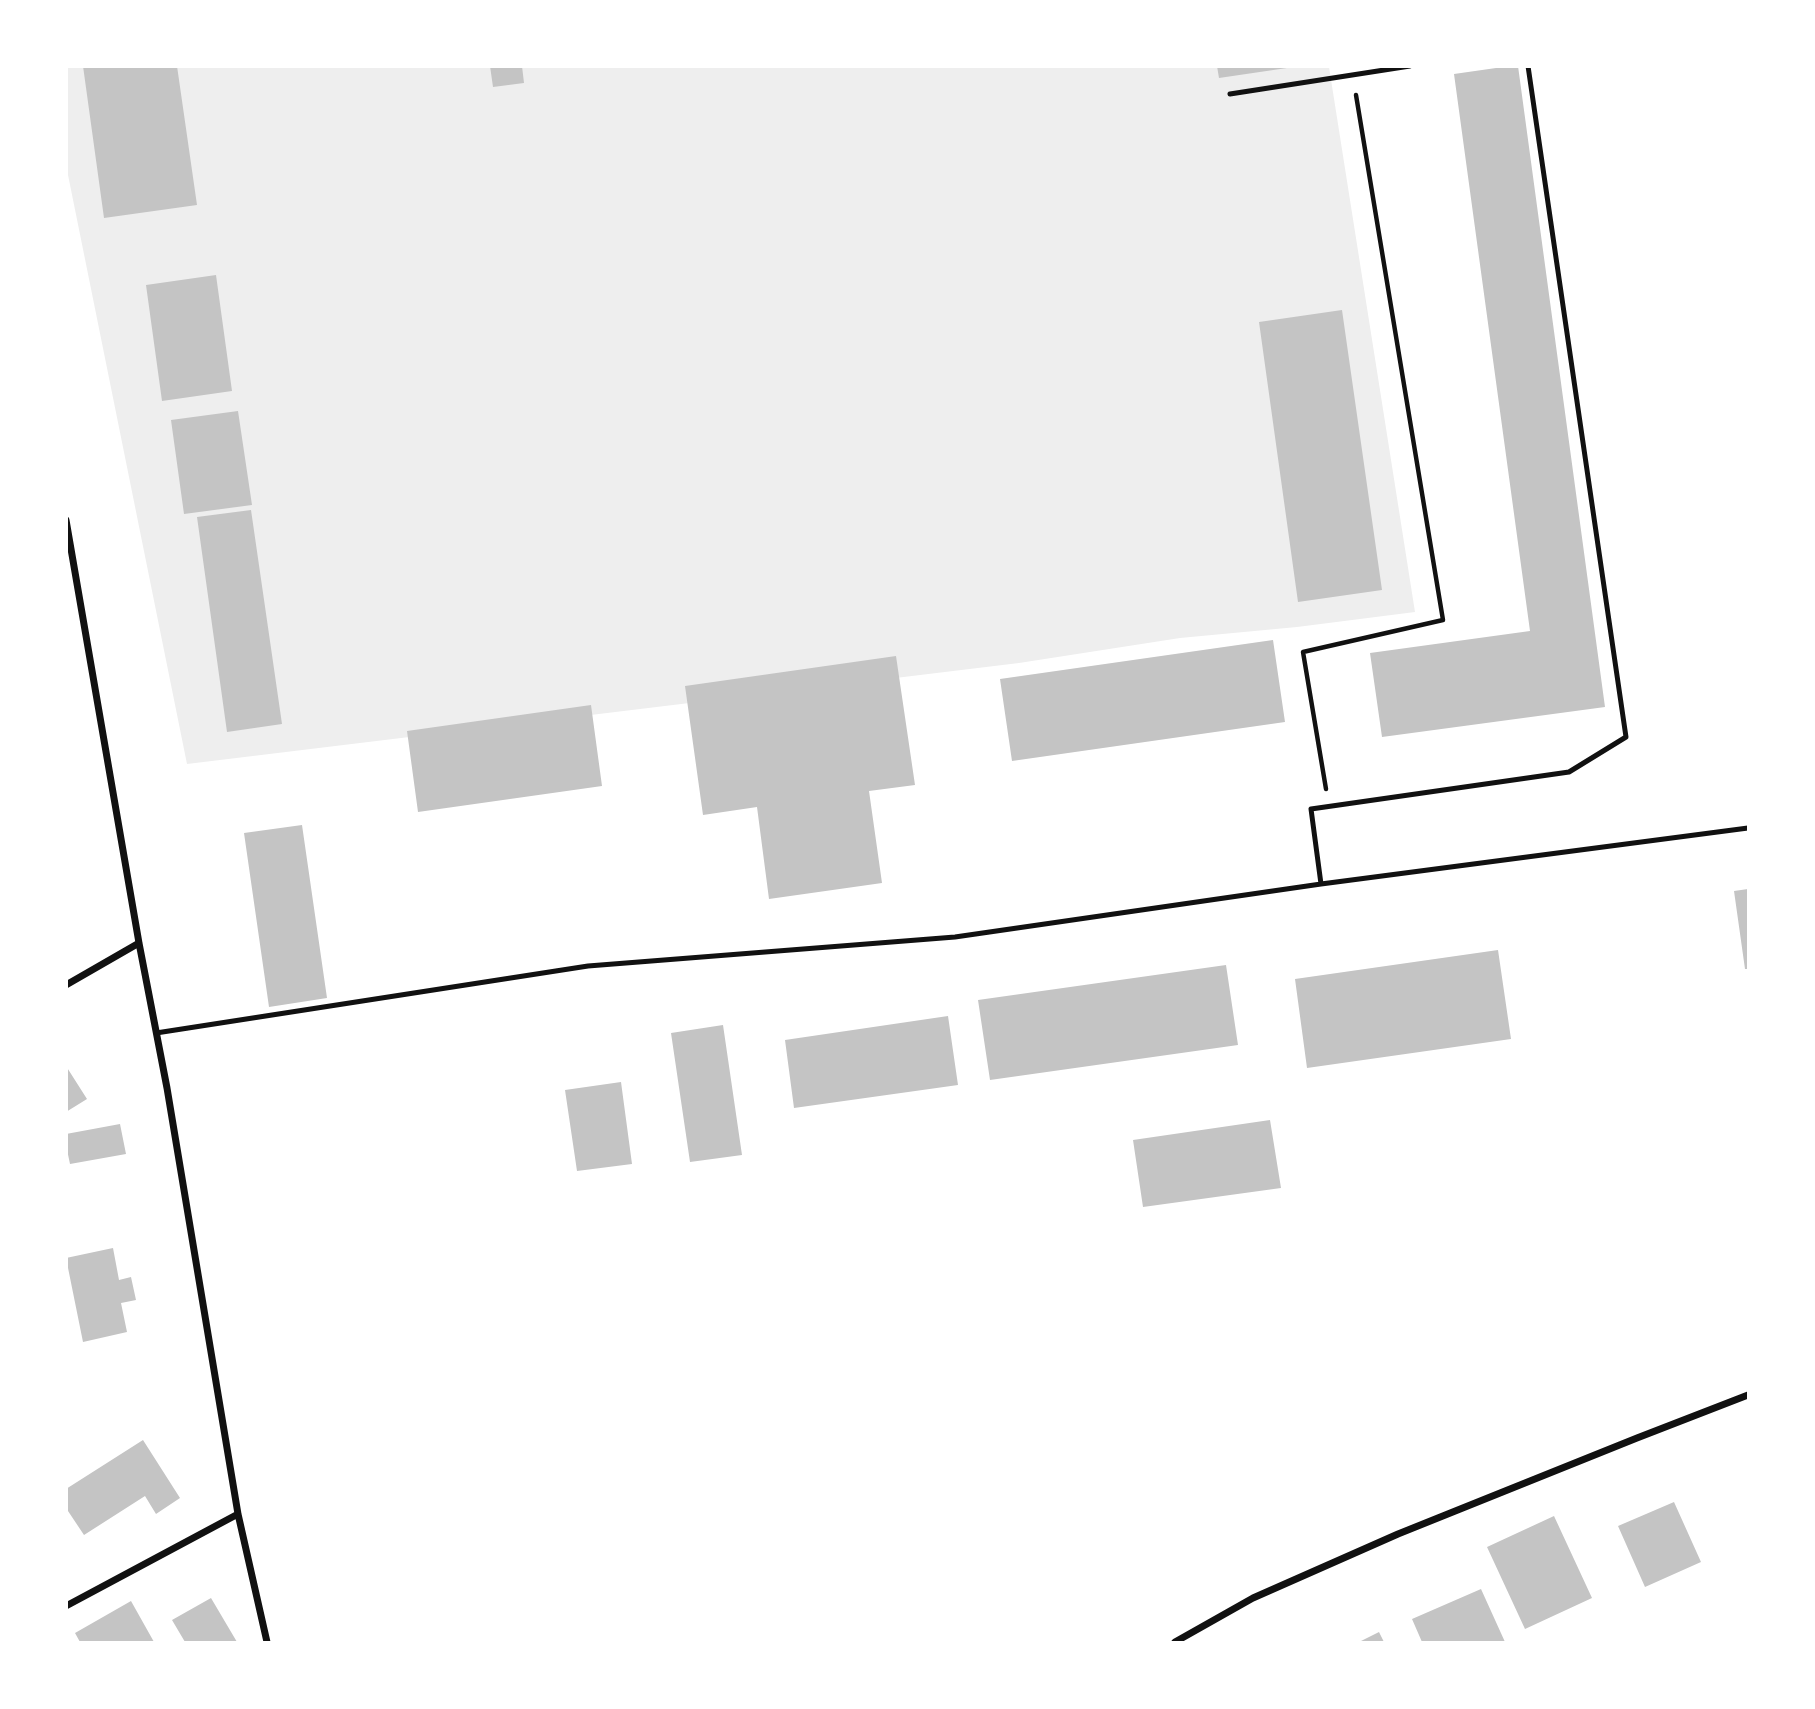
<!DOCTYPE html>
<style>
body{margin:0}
#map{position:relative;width:1815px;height:1709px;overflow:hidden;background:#fff;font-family:Raleway,sans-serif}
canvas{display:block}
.frame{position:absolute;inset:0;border:68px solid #fff;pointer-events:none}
</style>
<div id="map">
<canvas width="1815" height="1709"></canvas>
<div class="frame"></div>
</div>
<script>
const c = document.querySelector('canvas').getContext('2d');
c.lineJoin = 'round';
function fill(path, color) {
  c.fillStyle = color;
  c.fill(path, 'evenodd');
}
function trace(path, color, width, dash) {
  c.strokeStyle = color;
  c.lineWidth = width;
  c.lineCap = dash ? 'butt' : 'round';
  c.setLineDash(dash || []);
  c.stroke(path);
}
const green = new Path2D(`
 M 66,67 L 1329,67 L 1415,612 L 1297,627 L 1180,638 L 1019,663 L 187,764 L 67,170 Z`);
const building = new Path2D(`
 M 83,66 L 177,66 L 197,205 L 104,218 Z
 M 490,66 L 522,66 L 524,83 L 493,87 Z
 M 1217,66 L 1287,66 L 1287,68 L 1219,78 Z
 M 1510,66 L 1518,66 L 1605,707 L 1382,737 L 1370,653 L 1530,631 L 1454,74 Z
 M 216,275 L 232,391 L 162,401 L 146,285 Z
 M 1342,310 L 1382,590 L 1298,602 L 1259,322 Z
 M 238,411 L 252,505 L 184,514 L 171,420 Z
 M 251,510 L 282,724 L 227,732 L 197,517 Z
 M 1273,640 L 1285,722 L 1012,761 L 1000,679 Z
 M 896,656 L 915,785 L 869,791 L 882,883 L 769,899 L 757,807 L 703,815 L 685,686 Z
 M 591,705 L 602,786 L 418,812 L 407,731 Z
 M 302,825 L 327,998 L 269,1007 L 244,833 Z
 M 1748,889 L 1748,969 L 1745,969 L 1734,891 Z
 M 1498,950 L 1511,1039 L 1307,1068 L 1295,979 Z
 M 1226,965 L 1238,1045 L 990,1080 L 978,1000 Z
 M 948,1016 L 958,1085 L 794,1108 L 785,1040 Z
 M 723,1025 L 742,1155 L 690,1162 L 671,1033 Z
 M 66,1066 L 87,1099 L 66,1112 Z
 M 621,1082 L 632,1164 L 577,1171 L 565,1090 Z
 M 1270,1120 L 1281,1188 L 1143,1207 L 1133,1140 Z
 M 120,1124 L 126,1154 L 70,1164 L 66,1145 L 66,1134 Z
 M 113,1248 L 119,1280 L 131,1277 L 136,1300 L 121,1303 L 127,1332 L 83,1342 L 66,1258 Z
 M 143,1440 L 180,1498 L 156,1514 L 145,1496 L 84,1535 L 66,1508 L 66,1489 Z
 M 1674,1502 L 1701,1562 L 1645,1587 L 1618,1526 Z
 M 1554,1516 L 1592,1598 L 1525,1629 L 1487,1547 Z
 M 1481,1589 L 1505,1642 L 1422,1642 L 1412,1619 Z
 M 211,1598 L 237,1642 L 185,1642 L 172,1620 Z
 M 131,1601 L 154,1642 L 80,1642 L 75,1633 Z
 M 1379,1632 L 1384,1642 L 1359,1642 Z`);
const path = new Path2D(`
 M 1326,789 L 1303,652 L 1443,620 L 1356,95`);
const service = new Path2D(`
 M 1230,94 L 1410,66
 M 1321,884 L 1311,809 L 1569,772 L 1626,737 L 1528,66
 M 156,1033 L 588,966 L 955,937 L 1321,884 L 1748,828`);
const minor = new Path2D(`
 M 66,520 L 139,943 L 167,1088 L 238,1514 L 267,1642
 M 66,985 L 139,943
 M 66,1606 L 238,1514
 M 1175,1642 L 1253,1598 L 1398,1534 L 1637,1438 L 1748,1395`);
fill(green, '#eee');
fill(building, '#c4c4c4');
trace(path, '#111', 4.5);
trace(service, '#111', 5);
trace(minor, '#111', 7);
</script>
